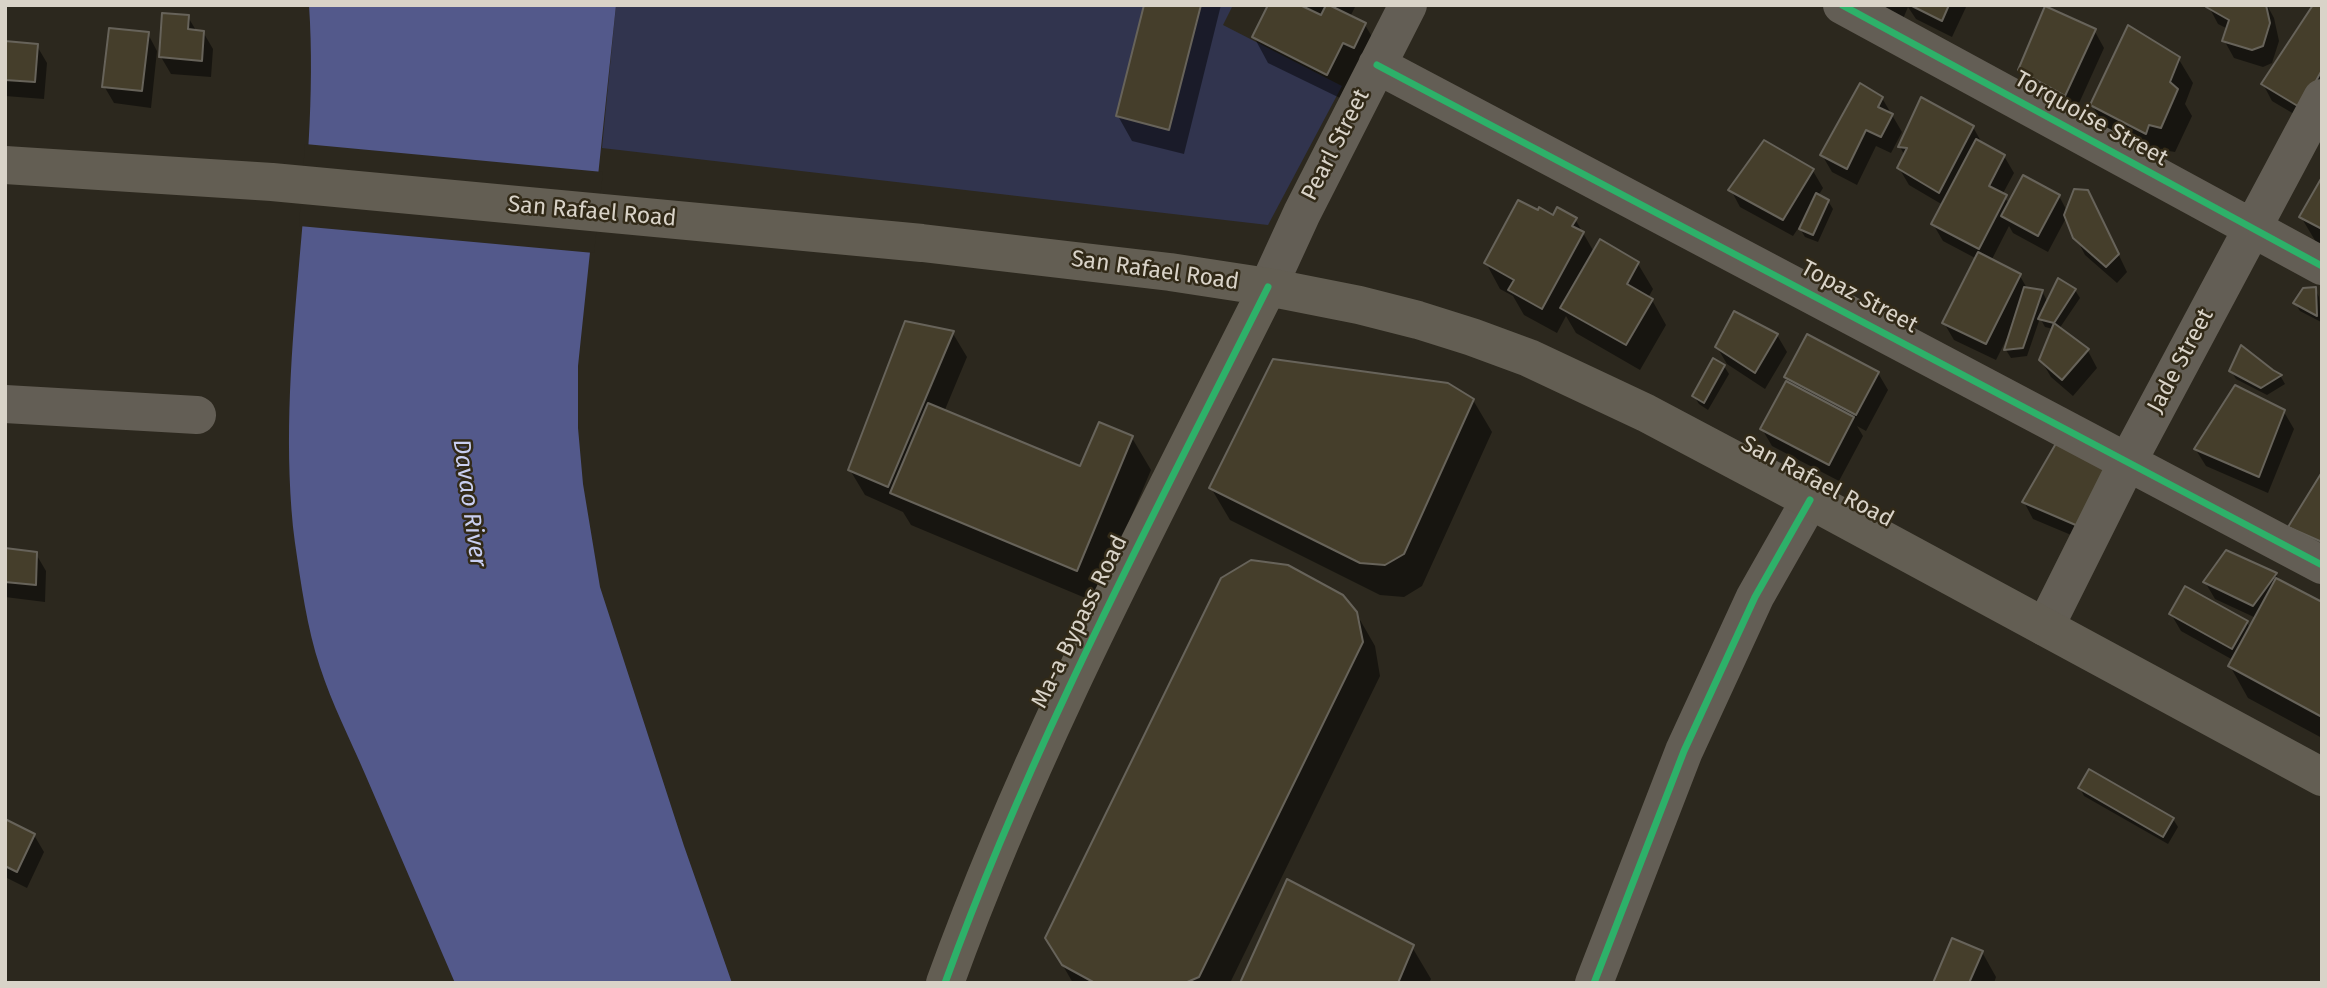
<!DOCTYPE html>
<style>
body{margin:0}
#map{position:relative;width:2327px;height:988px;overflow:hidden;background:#2c281e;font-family:"Fira Sans",sans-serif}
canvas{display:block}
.frame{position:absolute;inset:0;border:7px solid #d9d3c8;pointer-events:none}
</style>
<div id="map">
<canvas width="2327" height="988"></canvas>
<div class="frame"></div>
</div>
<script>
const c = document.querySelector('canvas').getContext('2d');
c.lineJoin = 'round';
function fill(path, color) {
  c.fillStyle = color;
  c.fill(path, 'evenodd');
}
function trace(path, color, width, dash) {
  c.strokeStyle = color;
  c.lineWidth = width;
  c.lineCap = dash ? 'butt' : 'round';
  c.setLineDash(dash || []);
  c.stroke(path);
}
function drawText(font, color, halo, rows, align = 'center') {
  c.font = font + ' "Fira Sans",sans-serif';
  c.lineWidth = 5;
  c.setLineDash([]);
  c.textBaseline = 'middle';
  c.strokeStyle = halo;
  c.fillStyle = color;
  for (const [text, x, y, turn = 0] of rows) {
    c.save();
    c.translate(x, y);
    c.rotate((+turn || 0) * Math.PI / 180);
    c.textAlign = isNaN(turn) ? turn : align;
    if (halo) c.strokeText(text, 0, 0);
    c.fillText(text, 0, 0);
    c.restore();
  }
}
const green = new Path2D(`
 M 616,5 L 1233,5 L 1223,25 L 1342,86 L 1268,225 L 602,148 Z`);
const water = new Path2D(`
 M 309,5 L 616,5 L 578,366 L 578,428 L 583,484 L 600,587 L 684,846 L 732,983 L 455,983 C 425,913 395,844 365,774 C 350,739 332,704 320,667 C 307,628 301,584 295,543 C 273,364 321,185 309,5 Z`);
const pier = new Path2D(`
 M 305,144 L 603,172 L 594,253 L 299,226 Z`);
const shadow = new Path2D(`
 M 1146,5 L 1221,5 L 1184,154 L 1132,141 L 1118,116 Z
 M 1302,5 L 1356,5 L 1350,17 L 1365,25 L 1380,50 L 1342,99 L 1268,63 L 1254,37 L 1305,9 Z
 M 1858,5 L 1967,5 L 1952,37 L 1916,19 L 1908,7 L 1895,38 Z
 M 2208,5 L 2267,5 L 2274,18 L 2279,41 L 2272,63 L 2263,67 L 2234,58 L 2224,40 L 2228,29 L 2218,24 Z
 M 2322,5 L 2322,104 L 2311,124 L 2272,101 L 2263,84 Z
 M 188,17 L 197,32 L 203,32 L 213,49 L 211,77 L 171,74 L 161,57 Z
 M 2094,30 L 2104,48 L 2075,112 L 2030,87 L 2020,70 Z
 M 148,34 L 157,51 L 151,108 L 114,103 L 104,86 Z
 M 5,43 L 37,46 L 47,63 L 44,99 L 5,96 Z
 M 2178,58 L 2193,83 L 2185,104 L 2192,116 L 2175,152 L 2163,150 L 2160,158 L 2107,130 L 2092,105 Z
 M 1882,98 L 1902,132 L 1891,153 L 1876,146 L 1857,185 L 1832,172 L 1822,155 Z
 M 1973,127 L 1983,145 L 2004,156 L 2014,173 L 2002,195 L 2010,204 L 2059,196 L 2067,211 L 2097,210 L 2127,272 L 2117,283 L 2085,255 L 2066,218 L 2048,252 L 2013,233 L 2009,226 L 1991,261 L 2020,276 L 2028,290 L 2042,291 L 2048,303 L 2075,290 L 2080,298 L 2059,329 L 2088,351 L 2097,368 L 2073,396 L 2051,377 L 2041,360 L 2053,329 L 2045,327 L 2040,318 L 2027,356 L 2011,358 L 2006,350 L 2011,334 L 2009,334 L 1996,360 L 1954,340 L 1944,323 L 1977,259 L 1943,241 L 1933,224 L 1943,205 L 1909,185 L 1899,168 L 1905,156 L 1900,147 Z
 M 1765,142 L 1813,171 L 1823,188 L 1818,196 L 1828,201 L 1833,209 L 1818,242 L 1805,237 L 1799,227 L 1793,236 L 1740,207 L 1731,190 Z
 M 2322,181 L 2322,245 L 2316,242 L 2301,217 Z
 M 1554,217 L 1575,219 L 1594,252 L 1638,264 L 1653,289 L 1648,298 L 1652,300 L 1666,325 L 1640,370 L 1576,333 L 1566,316 L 1557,333 L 1524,315 L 1513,296 L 1500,289 L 1486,263 Z
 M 2315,289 L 2319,297 L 2321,322 L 2300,311 L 2295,303 Z
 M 952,332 L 967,357 L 944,412 L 1081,469 L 1132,438 L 1151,470 L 1095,602 L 911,525 L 903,512 L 865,495 L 850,470 Z
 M 1777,335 L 1787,352 L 1765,389 L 1727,364 L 1717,347 Z
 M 2242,347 L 2281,377 L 2285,384 L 2267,395 L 2236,379 L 2231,371 Z
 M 1724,366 L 1729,374 L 1708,410 L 1699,404 L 1694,396 Z
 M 1878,373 L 1888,390 L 1866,431 L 1857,426 L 1863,436 L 1839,481 L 1772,446 L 1762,429 L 1791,386 L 1786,377 Z
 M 1473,400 L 1492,432 L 1422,586 L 1404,597 L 1380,595 L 1230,520 L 1211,488 Z
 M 2284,412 L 2294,429 L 2268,493 L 2206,466 L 2196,450 Z
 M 2059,442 L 2095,545 L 2033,519 L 2024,502 Z
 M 5,550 L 36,554 L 46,571 L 45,602 L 5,597 Z
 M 2276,574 L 2280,582 L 2322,604 L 2322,738 L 2248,698 L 2230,666 L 2233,660 L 2181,631 L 2171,614 L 2247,622 L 2250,629 L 2256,618 L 2215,599 L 2205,582 Z
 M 1356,613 L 1375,646 L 1380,676 L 1230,983 L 1073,983 L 1047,938 Z
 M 2080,788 L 2173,819 L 2178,827 L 2168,844 L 2084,796 Z
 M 5,821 L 34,835 L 44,852 L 27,888 L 5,877 Z
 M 1412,947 L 1431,979 L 1429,983 L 1242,983 Z
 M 1982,952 L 1996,977 L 1994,983 L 1935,983 Z`);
const building = new Path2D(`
 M 1144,5 L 1201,5 L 1169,130 L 1116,116 Z
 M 1268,5 L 1300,5 L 1321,15 L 1326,5 L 1329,5 L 1366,23 L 1354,48 L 1343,43 L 1327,75 L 1252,37 Z
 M 1910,5 L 1949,5 L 1942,21 Z
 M 2207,5 L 2266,5 L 2270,23 L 2263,46 L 2252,50 L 2222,41 L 2229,20 L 2206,7 Z
 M 2313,5 L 2322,5 L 2322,70 L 2301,108 L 2261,84 Z
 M 2045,6 L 2096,29 L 2065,96 L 2018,70 Z
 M 162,13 L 189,15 L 188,29 L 204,31 L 202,61 L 159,57 Z
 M 2128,25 L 2180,57 L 2170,82 L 2178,89 L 2161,128 L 2149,125 L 2146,134 L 2090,105 Z
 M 109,28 L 149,32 L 142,91 L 102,87 Z
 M 5,41 L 38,44 L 35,82 L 5,80 Z
 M 1860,83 L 1883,97 L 1878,107 L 1893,114 L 1881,137 L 1866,130 L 1847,169 L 1820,155 Z
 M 1921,97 L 1974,126 L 1939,193 L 1897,168 L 1907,148 L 1898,147 Z
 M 1976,139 L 2005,155 L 1989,186 L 2007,195 L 1979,249 L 1931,224 Z
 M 1764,140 L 1814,169 L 1783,220 L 1728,190 Z
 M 2023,175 L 2060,195 L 2038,236 L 2001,216 Z
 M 2322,177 L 2322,229 L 2299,217 Z
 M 2074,189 L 2088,190 L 2119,254 L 2106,267 L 2073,238 L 2064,215 Z
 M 1816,193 L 1829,200 L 1813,235 L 1799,229 Z
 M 1518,200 L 1538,210 L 1539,207 L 1553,215 L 1557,207 L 1577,218 L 1572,226 L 1584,232 L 1542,309 L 1508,290 L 1514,280 L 1484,263 Z
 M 1600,239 L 1639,262 L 1627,284 L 1653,299 L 1626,345 L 1560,308 Z
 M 1978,252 L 2021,274 L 1986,344 L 1942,323 Z
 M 2058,278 L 2076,289 L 2054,323 L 2038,319 Z
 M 2024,287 L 2043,290 L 2023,348 L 2004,350 Z
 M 2316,287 L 2317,316 L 2293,303 L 2303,288 Z
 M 1734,311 L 1778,334 L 1755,373 L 1715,347 Z
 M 905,321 L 954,331 L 888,487 L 848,470 Z
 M 2054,323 L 2089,349 L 2062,380 L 2039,360 Z
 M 1807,334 L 1879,372 L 1856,415 L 1784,377 Z
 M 2241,345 L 2273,370 L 2282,375 L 2261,388 L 2229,371 Z
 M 1713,358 L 1725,365 L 1704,403 L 1692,396 Z
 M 1273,359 L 1448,383 L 1474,399 L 1404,554 L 1385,565 L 1360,563 L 1209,488 Z
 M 1786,381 L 1854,417 L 1829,465 L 1760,429 Z
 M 2235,385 L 2285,410 L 2259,477 L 2194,449 Z
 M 928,403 L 1080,466 L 1099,422 L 1133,436 L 1077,571 L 890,493 Z
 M 2058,440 L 2114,471 L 2085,529 L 2022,502 Z
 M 2322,472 L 2322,542 L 2288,527 Z
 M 5,548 L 37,552 L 36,585 L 5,582 Z
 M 2226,550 L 2277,573 L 2253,606 L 2203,582 Z
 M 1251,560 L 1288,565 L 1343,595 L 1357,612 L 1363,642 L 1199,977 L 1185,983 L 1095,983 L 1062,965 L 1045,938 L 1221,578 Z
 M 2276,578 L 2322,602 L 2322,717 L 2228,666 Z
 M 2185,586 L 2248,621 L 2232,649 L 2169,614 Z
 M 2089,769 L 2174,818 L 2163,837 L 2078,788 Z
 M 5,819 L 35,834 L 17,872 L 5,866 Z
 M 1287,879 L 1414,945 L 1398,983 L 1240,983 Z
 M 1952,938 L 1983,951 L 1969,983 L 1933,983 Z`);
const minor = new Path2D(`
 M 1842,5 L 2322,266
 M 1377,65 L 2322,565
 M 1268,287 L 1302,213 L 1408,5
 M 5,404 L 197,415
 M 2045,627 L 2128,461 L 2322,98
 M 1594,983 L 1684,751 L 1755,597 L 1810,500`);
const major = new Path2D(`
 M 5,165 L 272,182 L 922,243 L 1170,272 L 1268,287 L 1359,305 L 1418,320 L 1472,337 L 1529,358 L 1646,413 L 1810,500 L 2322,777
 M 945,983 C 1032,742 1154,515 1268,287`);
const cycleway = new Path2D(`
 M 1842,5 L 2322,266
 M 1377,65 L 2322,565
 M 945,983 C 1032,742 1154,515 1268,287
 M 1594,983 L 1684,751 L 1755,597 L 1810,500`);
const streetNames = [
 ["Torquoise Street",2091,119,29],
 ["Pearl Street",1336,145,-63],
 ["San Rafael Road",592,212,5],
 ["San Rafael Road",1155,271,8],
 ["Topaz Street",1859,297,28],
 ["Jade Street",2181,361,-62],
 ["San Rafael Road",1817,482,28],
 ["Ma-a Bypass Road",1080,622,-64]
];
const waterNames = [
 ["Davao River",469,503,82]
];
fill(green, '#31344e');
fill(water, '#53598b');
fill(pier, '#2c281e');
fill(shadow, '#0007');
fill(building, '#453e2b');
trace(building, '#67635a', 2);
trace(minor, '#635e55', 38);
trace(major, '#635e53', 38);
trace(cycleway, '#2db169', 7);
drawText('23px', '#d9d3c8', '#322a18', streetNames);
drawText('italic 24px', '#c9cff1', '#322a18', waterNames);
</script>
